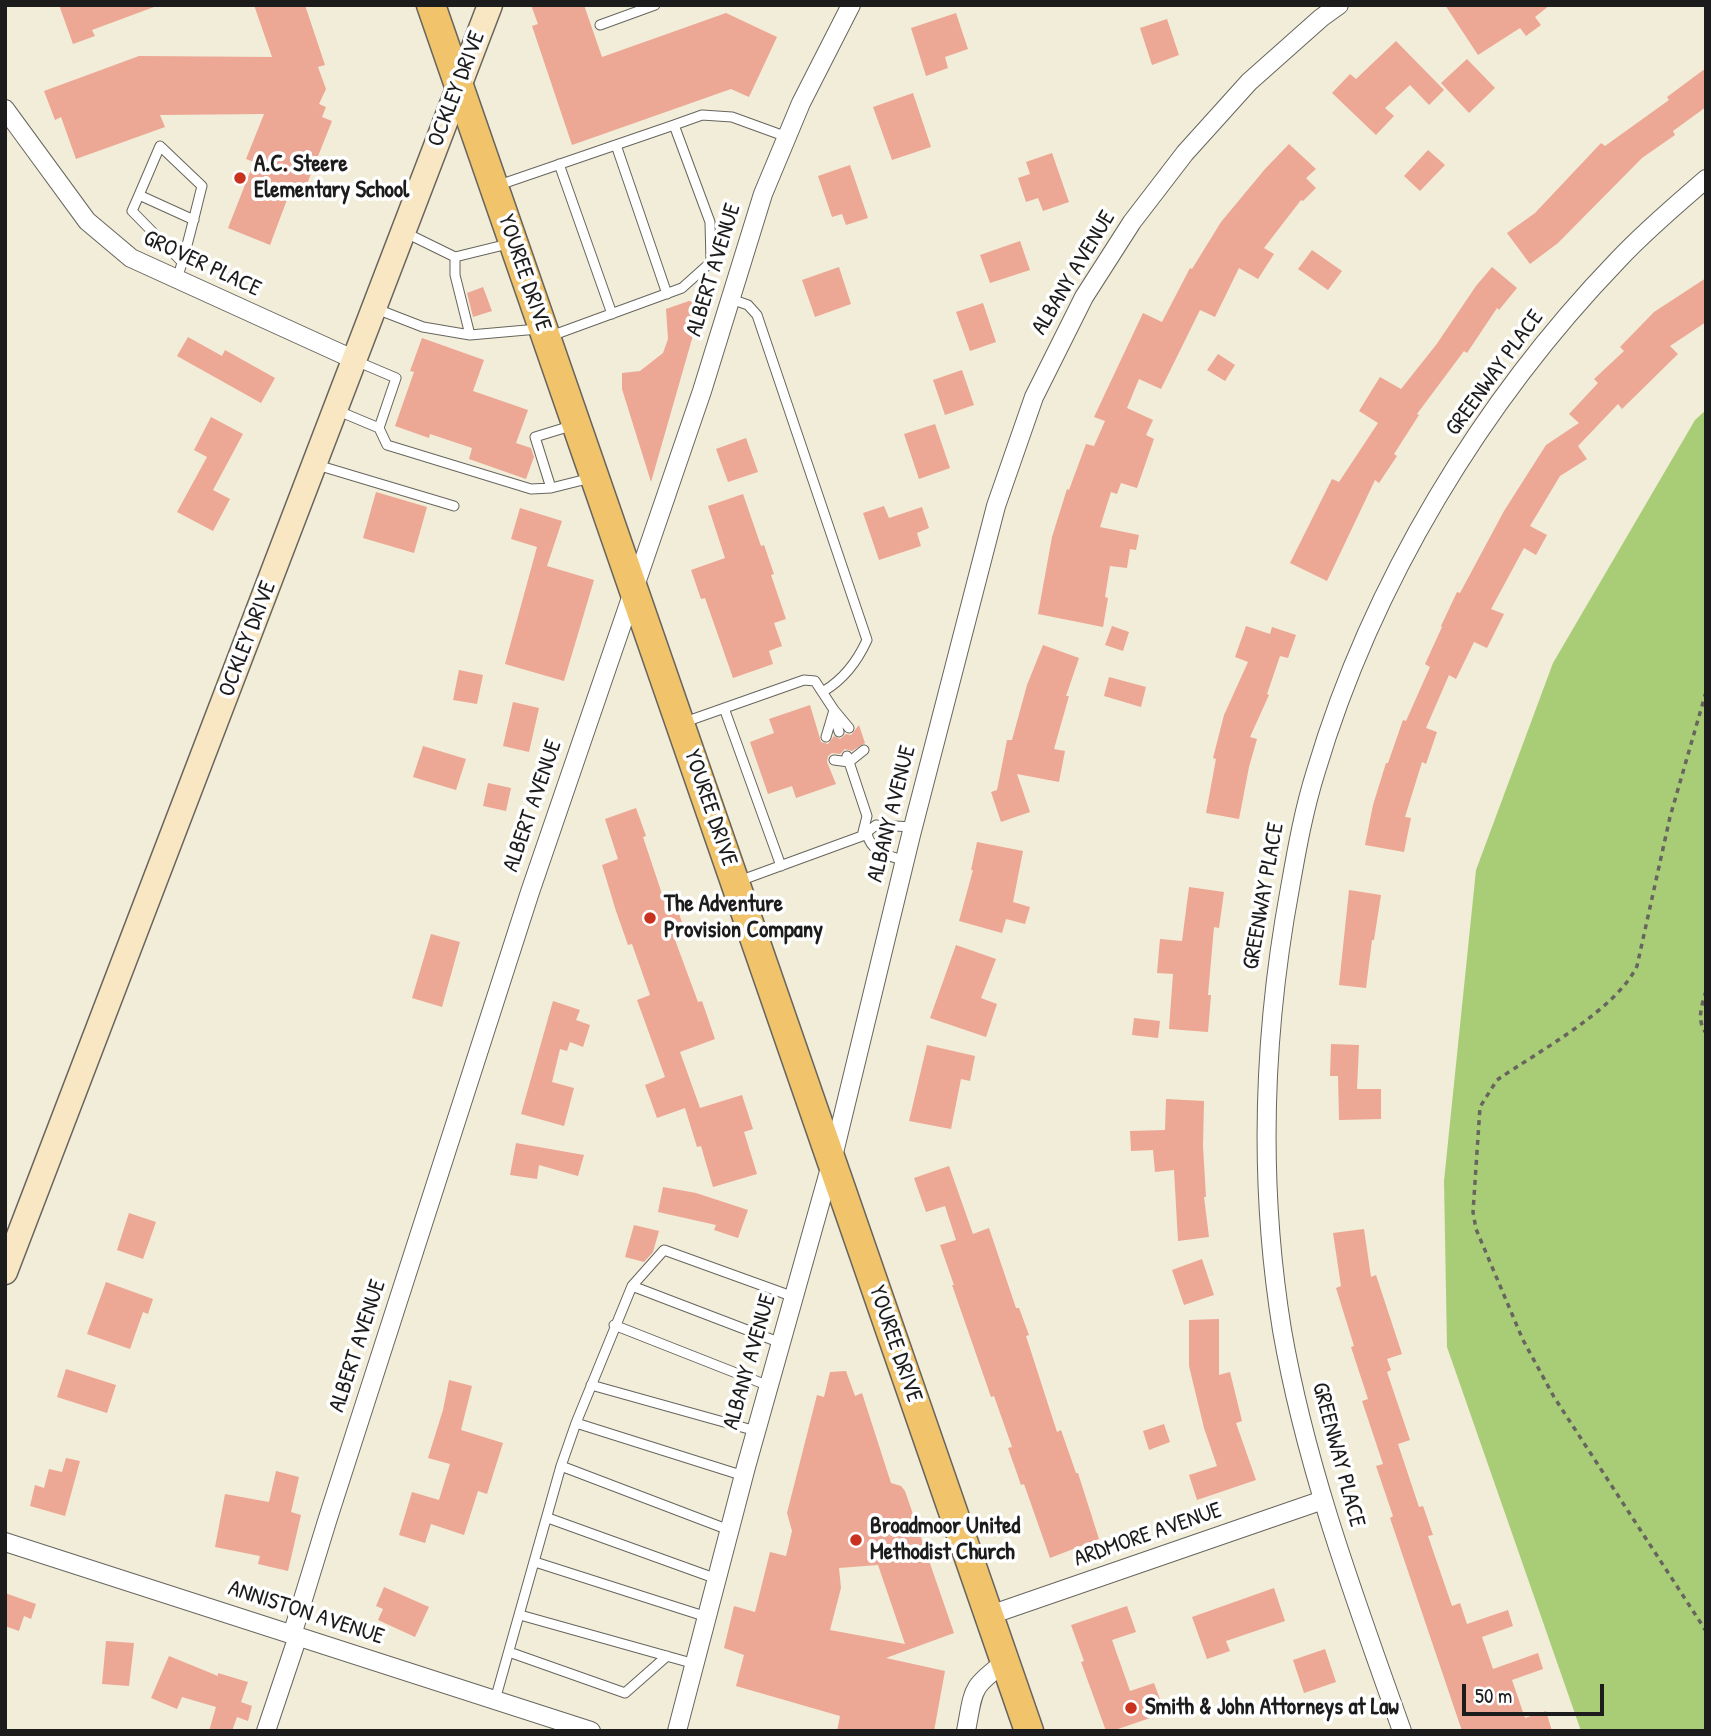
<!DOCTYPE html>
<style>
body{margin:0}
#map{position:relative;width:1711px;height:1736px;overflow:hidden;background:#f1edd8;font-family:"Patrick Hand",sans-serif}
canvas{display:block}
.frame{position:absolute;inset:0;border:7px solid #1c1c1c;pointer-events:none}
.scale{position:absolute;left:1462px;top:1684px;width:142px;height:32px;box-sizing:border-box;border:4px solid #1c1c1c;border-top:0;padding-left:9px;font-size:21px;line-height:24px;white-space:nowrap;color:#1c1c1c;-webkit-text-stroke:5px #fff;paint-order:stroke}
</style>
<div id="map">
<canvas width="1711" height="1736"></canvas>
<div class="frame"></div>
<div class="scale">50 m</div>
</div>
<script>
const c = document.querySelector('canvas').getContext('2d');
c.lineJoin = 'round';
function fill(path, color) {
  c.fillStyle = color;
  c.fill(path, 'evenodd');
}
function trace(path, color, width, dash) {
  c.strokeStyle = color;
  c.lineWidth = width;
  c.lineCap = dash ? 'butt' : 'round';
  c.setLineDash(dash || []);
  c.stroke(path);
}
function drawText(font, color, halo, rows, align = 'center') {
  c.font = font + ' "Patrick Hand",sans-serif';
  c.lineWidth = 7;
  c.setLineDash([]);
  c.textBaseline = 'middle';
  c.strokeStyle = halo;
  c.fillStyle = color;
  for (const [text, x, y, turn = 0] of rows) {
    c.save();
    c.translate(x, y);
    c.rotate((+turn || 0) * Math.PI / 180);
    c.textAlign = isNaN(turn) ? turn : align;
    if (halo) c.strokeText(text, 0, 0);
    c.fillText(text, 0, 0);
    c.restore();
  }
}
const green = new Path2D(`
 M 1706,410 L 1706,1731 L 1581,1731 L 1447,1347 L 1444,1181 L 1476,870 L 1553,663 L 1695,420 Z`);
const building = new Path2D(`
 M 59,5 L 154,5 L 154,7 L 92,30 L 95,36 L 73,44 Z
 M 254,5 L 305,5 L 325,65 L 318,67 L 326,89 L 319,104 L 326,107 L 322,117 L 332,121 L 303,194 L 291,189 L 270,245 L 228,228 L 254,162 L 246,159 L 264,114 L 160,115 L 165,127 L 76,159 L 61,117 L 55,120 L 44,91 L 139,56 L 272,57 Z
 M 531,5 L 584,5 L 602,57 L 726,13 L 777,37 L 749,97 L 731,89 L 572,145 L 532,26 L 538,24 Z
 M 1445,5 L 1550,5 L 1535,17 L 1541,25 L 1526,36 L 1520,28 L 1478,55 Z
 M 956,13 L 968,49 L 945,57 L 948,68 L 926,76 L 911,28 Z
 M 1167,19 L 1179,55 L 1152,65 L 1140,28 Z
 M 1396,41 L 1444,90 L 1429,105 L 1410,85 L 1385,108 L 1394,116 L 1376,135 L 1332,93 L 1350,74 L 1356,79 Z
 M 1467,59 L 1495,88 L 1469,113 L 1441,83 Z
 M 1706,68 L 1706,107 L 1673,131 L 1675,135 L 1642,158 L 1558,243 L 1530,264 L 1507,233 L 1535,213 L 1601,143 L 1605,146 L 1669,100 L 1667,97 Z
 M 913,93 L 931,147 L 892,160 L 873,107 Z
 M 1289,144 L 1316,169 L 1306,178 L 1316,188 L 1303,201 L 1301,200 L 1264,248 L 1274,254 L 1258,279 L 1239,268 L 1215,317 L 1200,310 L 1161,389 L 1139,379 L 1127,408 L 1153,420 L 1146,435 L 1154,439 L 1137,488 L 1121,483 L 1117,494 L 1111,492 L 1100,527 L 1139,535 L 1136,550 L 1130,549 L 1127,568 L 1110,566 L 1105,597 L 1108,598 L 1103,627 L 1038,614 L 1052,537 L 1067,489 L 1069,490 L 1086,444 L 1094,446 L 1105,421 L 1094,417 L 1143,313 L 1162,322 L 1190,268 L 1192,269 L 1221,222 L 1265,169 Z
 M 1428,150 L 1445,165 L 1420,191 L 1404,176 Z
 M 1052,153 L 1069,202 L 1043,211 L 1038,198 L 1026,202 L 1018,178 L 1030,174 L 1026,162 Z
 M 850,165 L 868,218 L 846,225 L 842,214 L 832,217 L 818,176 Z
 M 1020,241 L 1030,270 L 990,283 L 980,255 Z
 M 1312,250 L 1342,271 L 1328,290 L 1298,269 Z
 M 839,267 L 851,304 L 815,317 L 802,280 Z
 M 1492,267 L 1517,288 L 1499,310 L 1497,308 L 1467,353 L 1464,351 L 1417,414 L 1419,415 L 1394,454 L 1397,456 L 1379,483 L 1375,480 L 1327,581 L 1290,563 L 1332,479 L 1339,482 L 1378,423 L 1359,411 L 1380,377 L 1401,389 L 1436,345 L 1476,286 Z
 M 1706,278 L 1706,322 L 1670,346 L 1678,354 L 1622,409 L 1618,404 L 1578,446 L 1587,459 L 1560,476 L 1530,526 L 1547,535 L 1536,555 L 1524,548 L 1491,609 L 1504,614 L 1487,648 L 1474,642 L 1456,679 L 1449,675 L 1426,728 L 1437,732 L 1426,764 L 1422,762 L 1405,817 L 1411,818 L 1404,852 L 1365,845 L 1373,805 L 1386,763 L 1388,763 L 1403,720 L 1406,721 L 1430,667 L 1425,664 L 1442,627 L 1441,626 L 1457,592 L 1460,593 L 1504,511 L 1546,445 L 1579,423 L 1569,414 L 1598,383 L 1594,379 L 1624,351 L 1620,347 L 1654,312 Z
 M 483,287 L 492,311 L 473,317 L 467,293 Z
 M 689,301 L 702,304 L 651,482 L 622,389 L 622,373 L 640,371 L 663,353 L 668,339 L 666,309 Z
 M 983,303 L 996,342 L 970,351 L 956,312 Z
 M 188,337 L 222,356 L 225,350 L 275,378 L 261,403 L 177,356 Z
 M 422,338 L 484,360 L 473,391 L 528,410 L 516,443 L 531,448 L 534,457 L 526,479 L 469,459 L 472,448 L 430,434 L 429,438 L 395,426 L 414,372 L 410,371 Z
 M 1218,354 L 1235,365 L 1225,381 L 1207,370 Z
 M 962,370 L 974,405 L 945,415 L 933,380 Z
 M 211,417 L 243,434 L 213,490 L 230,499 L 213,531 L 177,512 L 207,457 L 194,450 Z
 M 935,424 L 950,468 L 919,479 L 904,434 Z
 M 746,438 L 758,472 L 728,482 L 716,449 Z
 M 376,492 L 427,507 L 414,553 L 363,538 Z
 M 743,494 L 761,546 L 764,545 L 774,574 L 771,575 L 786,619 L 774,623 L 782,646 L 769,651 L 773,664 L 733,678 L 705,598 L 701,599 L 691,570 L 725,558 L 708,506 Z
 M 884,506 L 889,518 L 922,507 L 929,528 L 917,533 L 921,546 L 879,560 L 863,513 Z
 M 520,508 L 562,521 L 547,566 L 594,580 L 564,681 L 505,664 L 537,547 L 511,539 Z
 M 1112,626 L 1129,632 L 1123,651 L 1105,645 Z
 M 1246,626 L 1270,634 L 1272,627 L 1296,635 L 1288,658 L 1280,656 L 1267,694 L 1269,695 L 1250,737 L 1257,739 L 1249,767 L 1239,819 L 1206,813 L 1216,759 L 1213,758 L 1224,715 L 1248,662 L 1235,657 Z
 M 1043,645 L 1079,658 L 1066,696 L 1069,696 L 1054,749 L 1065,751 L 1059,782 L 1017,774 L 1030,812 L 1001,822 L 991,792 L 997,790 L 1007,740 L 1012,740 L 1027,685 Z
 M 459,670 L 483,675 L 477,704 L 453,700 Z
 M 1109,677 L 1146,687 L 1141,707 L 1104,696 Z
 M 513,702 L 539,708 L 529,752 L 503,746 Z
 M 810,705 L 821,742 L 828,744 L 834,736 L 840,739 L 846,734 L 851,735 L 859,725 L 865,743 L 852,751 L 845,749 L 840,754 L 832,753 L 828,756 L 827,762 L 836,784 L 796,798 L 792,786 L 768,794 L 750,742 L 774,733 L 769,719 Z
 M 423,746 L 466,759 L 456,790 L 413,777 Z
 M 488,783 L 511,788 L 506,811 L 483,806 Z
 M 636,808 L 646,836 L 643,837 L 662,894 L 671,891 L 683,925 L 671,929 L 698,1002 L 702,1001 L 715,1039 L 680,1052 L 700,1108 L 742,1095 L 753,1129 L 744,1132 L 757,1174 L 713,1187 L 701,1146 L 697,1147 L 685,1108 L 657,1118 L 645,1085 L 665,1077 L 637,1000 L 650,995 L 632,944 L 628,945 L 616,911 L 602,865 L 618,859 L 605,819 Z
 M 977,842 L 1023,851 L 1013,902 L 1030,907 L 1025,924 L 1006,919 L 1002,933 L 959,921 L 973,870 L 971,870 Z
 M 1189,887 L 1224,892 L 1219,928 L 1214,927 L 1208,995 L 1211,995 L 1208,1032 L 1169,1029 L 1173,974 L 1157,973 L 1160,939 L 1182,941 Z
 M 1349,890 L 1381,895 L 1374,940 L 1372,940 L 1366,988 L 1339,985 Z
 M 431,934 L 460,942 L 442,1007 L 412,998 Z
 M 956,945 L 996,959 L 981,998 L 997,1004 L 986,1037 L 930,1018 Z
 M 553,1001 L 580,1010 L 576,1020 L 590,1025 L 583,1047 L 570,1042 L 567,1051 L 560,1049 L 552,1082 L 574,1088 L 564,1126 L 521,1114 Z
 M 1134,1018 L 1160,1021 L 1158,1038 L 1132,1035 Z
 M 1331,1044 L 1359,1045 L 1357,1089 L 1381,1089 L 1381,1119 L 1339,1120 L 1338,1076 L 1330,1076 Z
 M 927,1045 L 975,1056 L 970,1081 L 961,1079 L 951,1129 L 909,1121 Z
 M 1166,1099 L 1204,1101 L 1203,1146 L 1206,1197 L 1204,1197 L 1209,1237 L 1178,1241 L 1174,1170 L 1155,1172 L 1153,1150 L 1131,1151 L 1130,1131 L 1165,1130 Z
 M 516,1143 L 584,1155 L 578,1176 L 539,1165 L 537,1179 L 510,1175 Z
 M 949,1166 L 973,1234 L 989,1228 L 1016,1308 L 1019,1308 L 1029,1335 L 1026,1336 L 1057,1432 L 1061,1430 L 1076,1473 L 1078,1473 L 1099,1539 L 1050,1558 L 1024,1484 L 1021,1485 L 1008,1448 L 1012,1447 L 994,1396 L 991,1397 L 952,1285 L 954,1285 L 940,1245 L 956,1240 L 945,1206 L 926,1212 L 914,1178 Z
 M 663,1187 L 696,1193 L 748,1210 L 738,1238 L 714,1230 L 716,1225 L 658,1212 Z
 M 129,1213 L 156,1222 L 143,1259 L 117,1250 Z
 M 634,1225 L 659,1231 L 653,1252 L 644,1262 L 625,1257 Z
 M 1364,1229 L 1371,1277 L 1376,1275 L 1402,1354 L 1387,1359 L 1391,1370 L 1387,1372 L 1410,1440 L 1398,1444 L 1419,1507 L 1423,1506 L 1433,1535 L 1428,1536 L 1452,1606 L 1460,1603 L 1467,1624 L 1508,1610 L 1513,1626 L 1482,1637 L 1493,1669 L 1538,1653 L 1543,1669 L 1512,1680 L 1525,1718 L 1546,1711 L 1552,1731 L 1462,1731 L 1390,1518 L 1393,1516 L 1376,1466 L 1383,1464 L 1362,1401 L 1368,1399 L 1351,1347 L 1354,1346 L 1336,1288 L 1341,1286 L 1333,1233 Z
 M 1202,1259 L 1214,1295 L 1184,1305 L 1172,1270 Z
 M 106,1282 L 153,1299 L 148,1314 L 143,1312 L 130,1349 L 87,1334 Z
 M 1219,1319 L 1219,1375 L 1230,1372 L 1242,1421 L 1236,1423 L 1256,1480 L 1197,1500 L 1189,1475 L 1217,1466 L 1204,1428 L 1189,1366 L 1189,1320 Z
 M 66,1369 L 116,1385 L 107,1413 L 57,1397 Z
 M 846,1371 L 855,1396 L 862,1393 L 891,1483 L 901,1486 L 905,1491 L 954,1633 L 886,1658 L 945,1671 L 934,1731 L 837,1731 L 840,1716 L 736,1686 L 744,1655 L 724,1648 L 734,1606 L 755,1612 L 770,1552 L 786,1556 L 792,1531 L 787,1513 L 817,1395 L 824,1397 L 830,1372 ZM 878,1565 L 905,1644 L 830,1630 L 841,1588 L 839,1568 Z
 M 449,1380 L 472,1386 L 461,1430 L 503,1443 L 487,1494 L 478,1491 L 464,1535 L 431,1524 L 425,1543 L 399,1535 L 412,1492 L 439,1500 L 450,1464 L 428,1458 L 443,1410 Z
 M 1164,1424 L 1170,1442 L 1149,1450 L 1143,1431 Z
 M 66,1458 L 80,1461 L 65,1516 L 30,1506 L 35,1485 L 44,1488 L 49,1469 L 62,1472 Z
 M 276,1471 L 299,1477 L 291,1512 L 301,1515 L 288,1571 L 258,1564 L 260,1556 L 215,1547 L 225,1494 L 269,1502 Z
 M 384,1587 L 429,1607 L 415,1637 L 378,1620 L 383,1609 L 376,1606 Z
 M 1274,1588 L 1285,1621 L 1226,1641 L 1230,1651 L 1207,1659 L 1192,1617 Z
 M 5,1593 L 36,1604 L 31,1619 L 24,1616 L 19,1631 L 5,1626 Z
 M 1127,1606 L 1136,1632 L 1112,1640 L 1130,1691 L 1154,1683 L 1165,1713 L 1112,1731 L 1106,1731 L 1081,1662 L 1084,1661 L 1071,1625 Z
 M 106,1641 L 134,1643 L 129,1686 L 102,1684 Z
 M 1325,1649 L 1336,1682 L 1304,1693 L 1293,1660 Z
 M 169,1656 L 218,1676 L 218,1673 L 248,1682 L 241,1702 L 252,1706 L 248,1721 L 237,1717 L 232,1731 L 209,1731 L 216,1707 L 182,1697 L 177,1709 L 151,1698 Z`);
const path = new Path2D(`
 M 1706,692 L 1670,817 L 1637,966 C 1616,1010 1539,1051 1497,1080 L 1480,1107 L 1473,1212 L 1476,1229 L 1523,1340 L 1554,1397 L 1706,1631
 M 1706,991 C 1702,1005 1696,1020 1706,1033`);
const lane = new Path2D(`
 M 600,25 L 655,5
 M 674,125 L 702,115 L 732,117 L 787,137
 M 616,145 L 667,294
 M 559,164 L 612,314
 M 499,185 L 674,125 L 710,222 L 711,262 L 682,288 L 548,337
 M 139,195 L 132,211 L 182,262
 M 406,233 L 455,257
 M 508,244 L 455,257 L 455,275 L 470,335 L 538,329
 M 177,279 C 187,249 194,217 202,186 L 160,146 L 139,195 L 194,220
 M 731,299 L 748,305 L 757,315 L 867,640 C 857,662 844,679 824,691
 M 374,308 L 423,327 L 470,335
 M 356,361 L 396,378 L 379,428 L 387,445 L 531,489 L 551,488 L 591,478
 M 336,410 L 379,428
 M 317,465 L 454,506
 M 551,488 L 535,437 L 574,425
 M 724,708 L 781,866
 M 834,712 L 839,732
 M 682,723 L 804,680 L 815,681 L 834,710 L 849,728
 M 826,737 L 834,710
 M 847,756 L 867,816 L 862,836
 M 834,760 L 849,762 L 864,750
 M 867,834 C 872,853 887,855 905,861
 M 739,881 L 862,836 L 876,825 L 913,827
 M 632,1286 L 781,1343
 M 614,1325 L 769,1386
 M 591,1385 L 756,1431
 M 576,1423 L 744,1476
 M 561,1466 L 729,1530
 M 548,1518 L 717,1579
 M 535,1562 L 707,1617
 M 520,1615 L 695,1664
 M 509,1652 L 625,1693 L 667,1656
 M 495,1700 L 561,1466 L 576,1423 L 632,1286 L 664,1250 L 794,1297`);
const street = new Path2D(`
 M 5,109 L 87,221 L 131,258 L 355,360
 M 5,1542 L 591,1731
 M 990,1615 L 1323,1500
 M 292,1635 L 328,1518 L 530,892 L 702,391 L 763,194 L 801,103 L 851,5
 M 266,1731 L 298,1636
 M 677,1731 L 746,1467 L 832,1161 L 911,835 L 996,506 L 1034,397 L 1084,297 L 1132,222 L 1185,153 L 1249,82 L 1321,18 L 1339,5
 M 966,1731 C 974,1689 970,1688 1005,1662
 M 1402,1731 C 1355,1599 1306,1468 1282,1330 C 1258,1182 1263,1034 1290,888 C 1297,848 1304,809 1316,771 C 1372,583 1482,401 1618,260 C 1645,231 1676,205 1706,179`);
const secondary = new Path2D(`
 M 5,1272 L 490,5`);
const primary = new Path2D(`
 M 431,5 L 1029,1731`);
const markers = [
 [240,178,7,"#c8321e"],
 [650,918,7,"#c8321e"],
 [856,1540,7,"#c8321e"],
 [1131,1708,7,"#c8321e"]
];
const streetNames = [
 ["OCKLEY DRIVE",457,89,-69],
 ["GROVER PLACE",202,264,25],
 ["ALBERT AVENUE",714,270,-73],
 ["YOUREE DRIVE",524,273,71],
 ["ALBANY AVENUE",1074,273,-59],
 ["GREENWAY PLACE",1495,373,-54],
 ["OCKLEY DRIVE",248,639,-69],
 ["ALBERT AVENUE",533,806,-71],
 ["YOUREE DRIVE",710,808,71],
 ["ALBANY AVENUE",892,814,-76],
 ["GREENWAY PLACE",1264,896,-80],
 ["YOUREE DRIVE",895,1344,71],
 ["ALBERT AVENUE",358,1346,-72],
 ["ALBANY AVENUE",750,1362,-74],
 ["GREENWAY PLACE",1338,1455,75],
 ["ARDMORE AVENUE",1148,1535,-19],
 ["ANNISTON AVENUE",306,1613,18]
];
const poiNames = [
 ["A.C. Steere",254,165],
 ["Elementary School",254,191],
 ["The Adventure",664,905],
 ["Provision Company",664,931],
 ["Broadmoor United",870,1527],
 ["Methodist Church",870,1553],
 ["Smith & John Attorneys at Law",1145,1708]
];
fill(green, '#a9cd77');
fill(building, '#eda795');
trace(lane, '#67655e', 11);
trace(street, '#67655e', 20);
trace(secondary, '#67655e', 27);
trace(primary, '#67655e', 31);
trace(path, '#67655e', 3.5, [5, 5]);
trace(lane, '#fff', 9);
trace(street, '#fff', 18);
trace(secondary, '#f9e7c3', 24);
trace(primary, '#f1c36a', 28);
for (const [x, y, r, color] of markers) {
  const dot = new Path2D();
  dot.arc(x, y, r, 0, 2 * Math.PI);
  c.fillStyle = color;
  c.fill(dot);
  trace(dot, '#fff', 2.5);
}
drawText('23px', '#1c1c1c', '#fff', streetNames);
drawText('bold 23px', '#1c1c1c', '#fff', poiNames, 'left');
</script>
